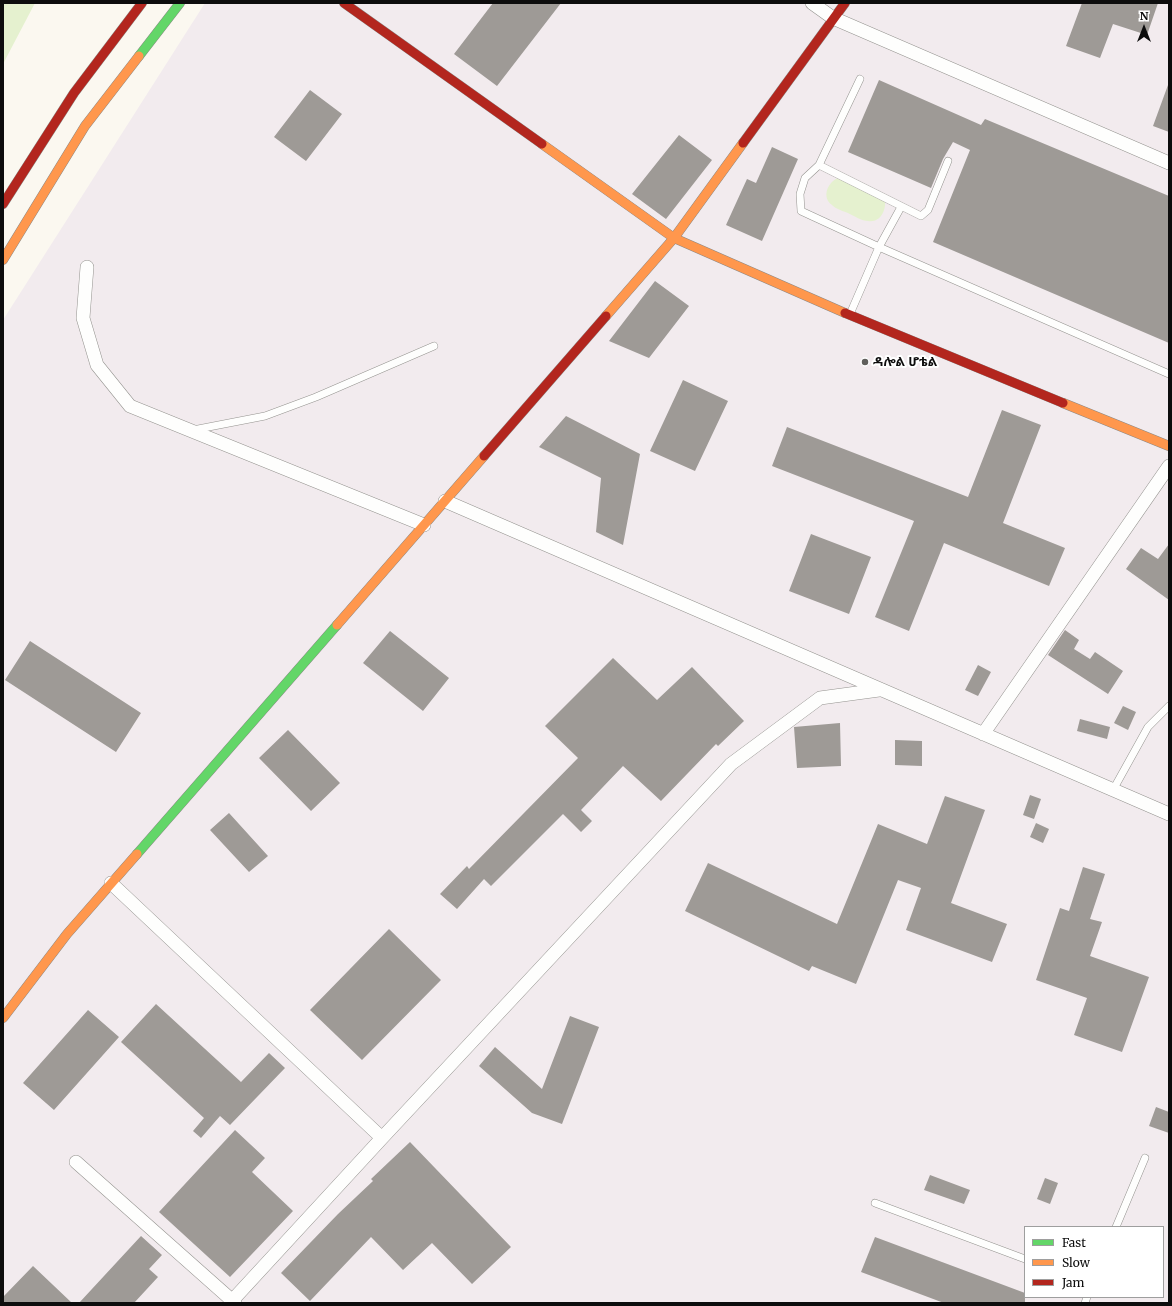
<!DOCTYPE html>
<meta charset="utf-8">
<style>
body{margin:0}
#map{position:relative;width:1172px;height:1306px;overflow:hidden;background:#fbf8f0;font-family:Merriweather,serif}
canvas{display:block}
.frame{position:absolute;inset:0;border:4px solid #0d0d0d;pointer-events:none}
.legend{position:absolute;left:1024px;top:1226px;width:140px;height:72px;box-sizing:border-box;background:#fff;border:1px solid #9e9e9e;margin:0;padding:5px 7px;list-style:none;font-size:12px;color:#0d0d0d}
.legend li{display:flex;align-items:center;gap:8px;height:20px}
.legend b{width:20px;border:1px solid #9e9e9e}
.north{position:absolute;left:1124px;top:8px;width:40px;height:40px;-webkit-text-stroke:3px #fff;paint-order:stroke;rotate:0deg;font-size:11px;font-weight:700;line-height:16px;text-align:center;color:#0d0d0d}
.north::after{content:'';display:block;margin:auto;width:14px;height:18px;background:#0d0d0d;clip-path:polygon(50% 0,100% 100%,50% 72%,0 100%)}
</style>
<div id="map">
<canvas width="1172" height="1306"></canvas>
<div class="frame"></div>
<ul class="legend">
<li><b style="height:5px;background:#63d668"></b>Fast</li>
<li><b style="height:5px;background:#ff974d"></b>Slow</li>
<li><b style="height:5px;background:#b3261e"></b>Jam</li>
</ul>
<div class="north">N</div>
</div>
<script>
const c = document.querySelector('canvas').getContext('2d');
c.lineJoin = 'round';
function fill(path, color) {
  c.fillStyle = color;
  c.fill(path, 'evenodd');
}
function trace(path, color, width, dash) {
  c.strokeStyle = color;
  c.lineWidth = width;
  c.lineCap = dash ? 'butt' : 'round';
  c.setLineDash(dash || []);
  c.stroke(path);
}
function drawText(font, color, halo, rows, align = 'center') {
  c.font = font + ' Merriweather,"Noto Sans Ethiopic",serif';
  c.lineWidth = 4;
  c.setLineDash([]);
  c.textBaseline = 'middle';
  c.strokeStyle = halo;
  c.fillStyle = color;
  for (const [text, x, y, turn = 0] of rows) {
    c.save();
    c.translate(x, y);
    c.rotate((+turn || 0) * Math.PI / 180);
    c.textAlign = isNaN(turn) ? turn : align;
    if (halo) c.strokeText(text, 0, 0);
    c.fillText(text, 0, 0);
    c.restore();
  }
}
const industrial = new Path2D(`
 M 205,3 L 1169,3 L 1169,1303 L 3,1303 L 3,320 ZM 1025,1227 L 1163,1227 L 1163,1297 L 1025,1297 Z`);
const green = new Path2D(`
 M 3,3 L 35,3 L 3,64 Z
 M 838,178 L 885,201 C 886,211 880,223 868,221 C 862,221 854,216 848,213 C 843,211 836,209 832,205 C 821,197 828,182 838,178 Z`);
const building = new Path2D(`
 M 493,3 L 561,3 L 497,86 L 454,54 Z
 M 1082,3 L 1158,3 L 1147,35 L 1113,24 L 1100,58 L 1066,46 Z
 M 879,80 L 981,125 L 985,119 L 1169,196 L 1169,343 L 933,242 L 970,150 L 953,142 L 943,159 L 931,188 L 848,152 Z
 M 1168,85 L 1169,85 L 1169,132 L 1153,126 Z
 M 310,90 L 342,114 L 306,161 L 274,137 Z
 M 679,135 L 712,160 L 666,219 L 632,194 Z
 M 772,147 L 798,159 L 762,241 L 726,225 L 747,179 L 756,183 Z
 M 655,281 L 689,306 L 649,358 L 609,341 Z
 M 683,380 L 728,401 L 695,471 L 650,451 Z
 M 1002,410 L 1041,425 L 1003,523 L 1065,548 L 1049,586 L 944,543 L 909,631 L 875,617 L 914,521 L 772,466 L 787,427 L 968,497 Z
 M 566,416 L 640,454 L 623,545 L 596,532 L 601,478 L 539,447 Z
 M 811,534 L 871,557 L 849,614 L 789,591 Z
 M 1169,544 L 1169,600 L 1126,569 L 1141,548 L 1158,559 Z
 M 1065,630 L 1079,640 L 1074,649 L 1090,659 L 1095,652 L 1123,671 L 1108,694 L 1048,655 Z
 M 390,631 L 449,678 L 423,711 L 363,663 Z
 M 30,641 L 141,713 L 116,752 L 5,680 Z
 M 613,658 L 657,700 L 692,667 L 744,721 L 718,746 L 716,744 L 661,801 L 623,766 L 581,810 L 592,821 L 581,832 L 563,814 L 491,886 L 484,879 L 457,909 L 440,894 L 467,866 L 469,869 L 578,758 L 545,726 Z
 M 978,665 L 991,672 L 978,696 L 965,690 Z
 M 1123,706 L 1136,712 L 1128,730 L 1114,723 Z
 M 1080,719 L 1110,727 L 1107,739 L 1077,731 Z
 M 840,723 L 841,766 L 797,768 L 794,727 Z
 M 288,730 L 340,783 L 311,811 L 259,758 Z
 M 895,740 L 922,741 L 922,766 L 895,765 Z
 M 1030,795 L 1041,799 L 1034,819 L 1023,815 Z
 M 945,796 L 985,810 L 951,903 L 1007,924 L 992,962 L 906,930 L 921,888 L 898,880 L 856,984 L 812,966 L 809,971 L 685,911 L 708,863 L 837,924 L 878,824 L 927,844 Z
 M 229,813 L 268,856 L 249,872 L 210,830 Z
 M 1036,823 L 1049,829 L 1043,843 L 1030,837 Z
 M 1083,867 L 1105,874 L 1090,919 L 1102,922 L 1090,956 L 1149,977 L 1122,1052 L 1074,1035 L 1087,998 L 1036,980 L 1060,908 L 1069,911 Z
 M 389,929 L 441,980 L 362,1060 L 310,1010 Z
 M 156,1004 L 241,1082 L 269,1053 L 285,1068 L 230,1125 L 220,1116 L 201,1138 L 193,1131 L 204,1118 L 121,1042 Z
 M 88,1010 L 119,1037 L 54,1110 L 23,1083 Z
 M 570,1016 L 599,1027 L 562,1124 L 532,1113 L 479,1066 L 495,1047 L 542,1089 Z
 M 1156,1107 L 1169,1112 L 1169,1133 L 1149,1126 Z
 M 235,1130 L 265,1158 L 252,1172 L 293,1211 L 230,1277 L 159,1212 Z
 M 410,1142 L 511,1247 L 472,1284 L 432,1243 L 403,1270 L 371,1237 L 310,1301 L 281,1273 L 338,1214 L 373,1181 L 371,1179 Z
 M 930,1175 L 970,1190 L 964,1204 L 924,1190 Z
 M 1045,1178 L 1058,1183 L 1050,1204 L 1037,1199 Z
 M 141,1236 L 162,1255 L 149,1269 L 158,1277 L 134,1303 L 79,1303 Z
 M 875,1237 L 1025,1293 L 1025,1303 L 944,1303 L 861,1272 Z
 M 33,1266 L 72,1303 L 3,1303 L 3,1297 Z`);
const lane = new Path2D(`
 M 860,79 L 819,165 L 805,178 L 800,194 L 801,211 L 879,247 L 1169,374
 M 819,165 L 921,216 L 928,210 L 948,161
 M 850,314 L 879,247 L 901,207
 M 193,430 L 265,416 L 316,397 L 434,346
 M 1113,790 L 1148,727 L 1169,706
 M 875,1203 L 1025,1259
 M 1116,1227 L 1145,1158
 M 1085,1303 L 1087,1297`);
const street = new Path2D(`
 M 812,3 L 833,18 L 1169,163
 M 87,267 L 83,318 L 97,365 L 130,406 L 424,525
 M 445,501 L 1169,814
 M 983,734 L 1169,466
 M 111,883 L 382,1138
 M 76,1162 L 235,1303
 M 230,1303 L 382,1138 L 731,764 L 820,698 L 879,690`);
const fast = new Path2D(`
 M 139,56 L 180,3
 M 137,854 L 337,625`);
const slow = new Path2D(`
 M 542,144 L 674,238 L 845,313
 M 3,260 L 85,126 L 139,56
 M 606,316 L 674,238 L 743,143
 M 1063,403 L 1169,446
 M 337,625 L 484,456
 M 3,1018 L 67,934 L 137,854`);
const jam = new Path2D(`
 M 344,3 L 542,144
 M 743,143 L 845,3
 M 3,204 L 74,93 L 142,3
 M 845,313 L 1063,403
 M 484,456 L 606,316`);
const markers = [
 [865,362,4,"#605f5c"]
];
const poiNames = [
 ["ዳሎል ሆቴል",873,362]
];
fill(industrial, '#f2ebee');
fill(green, '#e5f1cf');
fill(building, '#9e9a96');
trace(lane, '#94938f', 8);
trace(street, '#94938f', 14);
trace(fast, '#8b8986', 10);
trace(slow, '#8b8986', 10);
trace(jam, '#8b8986', 10);
trace(lane, '#fefefd', 7);
trace(street, '#fefefd', 13);
trace(fast, '#63d668', 9);
trace(slow, '#ff974d', 9);
trace(jam, '#b3261e', 9);
for (const [x, y, r, color] of markers) {
  const dot = new Path2D();
  dot.arc(x, y, r, 0, 2 * Math.PI);
  c.fillStyle = color;
  c.fill(dot);
  trace(dot, '#fff', 1.5);
}
drawText('bold 13px', '#0d0d0d', '#fff', poiNames, 'left');
</script>
